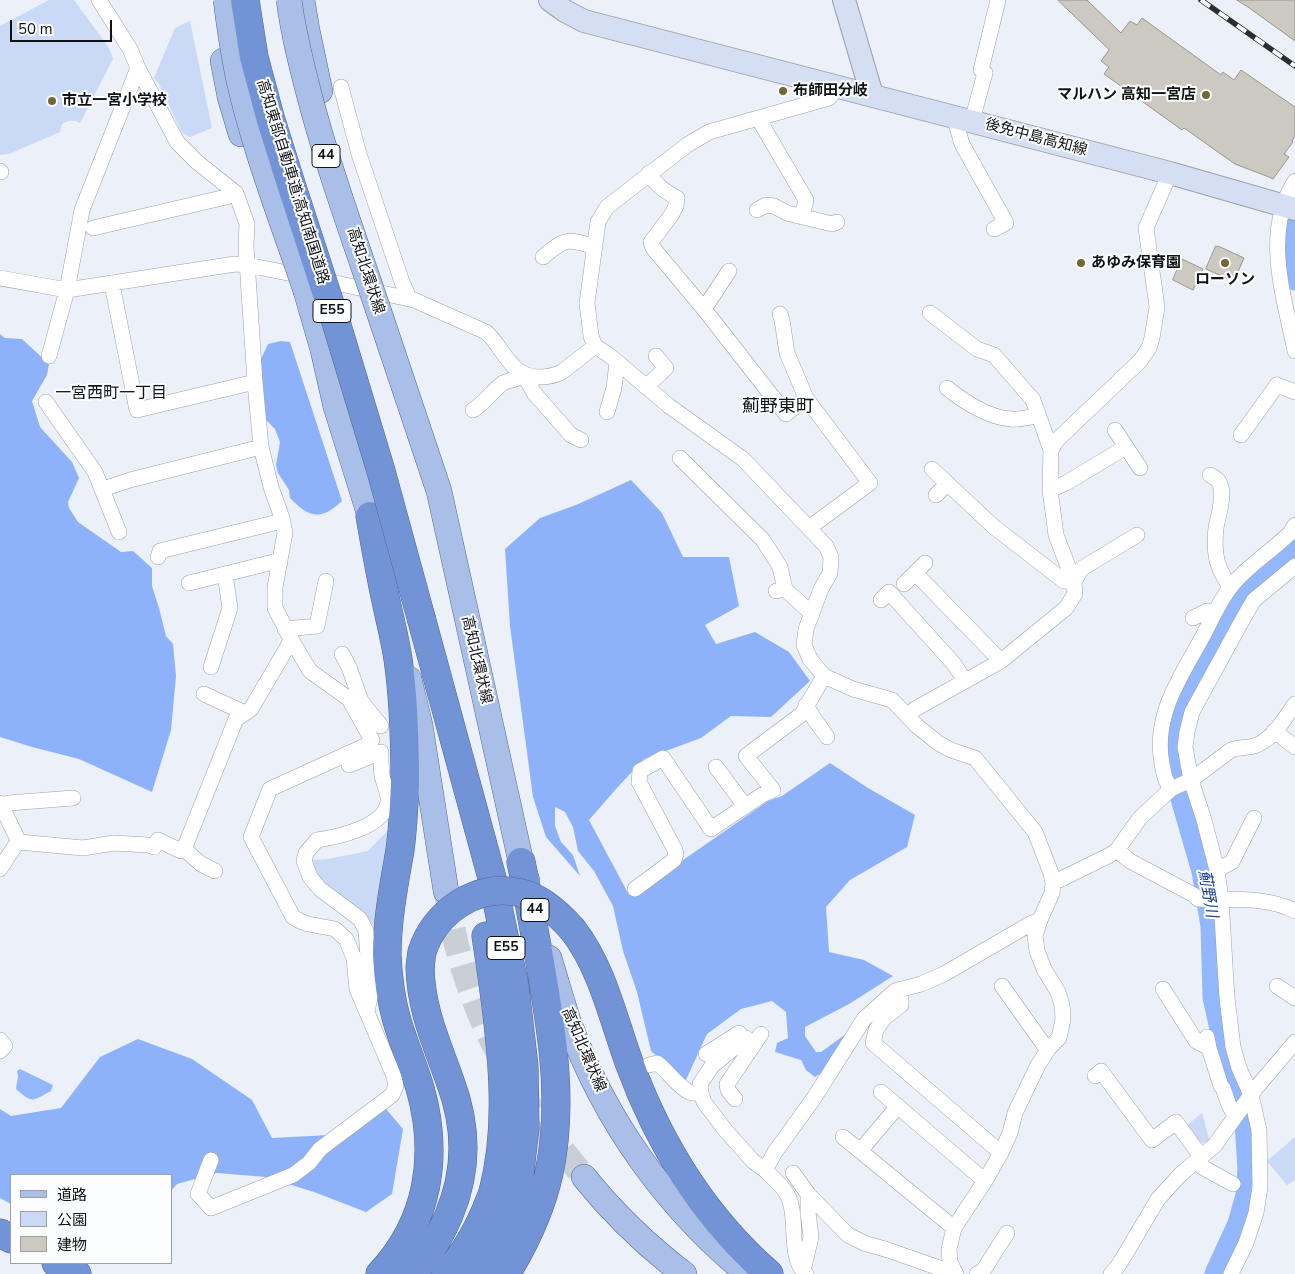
<!DOCTYPE html>
<meta charset="utf-8">
<style>
body{margin:0}
#map{position:relative;width:1295px;height:1274px;overflow:hidden;background:#ebf0f9;font-family:"Nunito Sans","Noto Sans JP",sans-serif}
canvas{display:block}
.legend{position:absolute;left:10px;top:1174px;width:162px;height:90px;box-sizing:border-box;background:#fcfdff;border:1px solid #9e9fa1;margin:0;padding:6px 9px;list-style:none;font-size:15px;color:#101214}
.legend li{display:flex;align-items:center;gap:10px;height:25px}
.legend b{width:25px;border:1px solid #9e9fa1}
.scale{position:absolute;left:10px;top:20px;width:102px;height:22px;box-sizing:border-box;border:2px solid #101214;border-top:0;padding-left:6px;font-size:15px;line-height:18px;white-space:nowrap;color:#101214;-webkit-text-stroke:4px #fcfdff;paint-order:stroke}
</style>
<div id="map">
<canvas width="1295" height="1274"></canvas>
<ul class="legend">
<li><b style="height:6px;background:#aabfe7"></b>道路</li>
<li><b style="height:14px;background:#cad9f6"></b>公園</li>
<li><b style="height:14px;background:#ccc9c0"></b>建物</li>
</ul>
<div class="scale">50 m</div>
</div>
<script>
const c = document.querySelector('canvas').getContext('2d');
c.lineJoin = 'round';
function fill(path, color) {
  c.fillStyle = color;
  c.fill(path, 'evenodd');
}
function trace(path, color, width, dash) {
  c.strokeStyle = color;
  c.lineWidth = width;
  c.lineCap = dash ? 'butt' : 'round';
  c.setLineDash(dash || []);
  c.stroke(path);
}
function drawText(font, color, halo, rows, align = 'center') {
  c.font = font + ' "Nunito Sans","Noto Sans JP",sans-serif';
  c.lineWidth = 4;
  c.setLineDash([]);
  c.textBaseline = 'middle';
  c.strokeStyle = halo;
  c.fillStyle = color;
  for (const [text, x, y, turn = 0] of rows) {
    c.save();
    c.translate(x, y);
    c.rotate((+turn || 0) * Math.PI / 180);
    c.textAlign = isNaN(turn) ? turn : align;
    if (halo) c.strokeText(text, 0, 0);
    c.fillText(text, 0, 0);
    c.restore();
  }
}
const green = new Path2D(`
 M 49,0 L 74,0 L 109,48 L 113,59 L 80,123 C 74,119 68,120 62,124 L 60,132 L 9,154 L 0,155 L 0,26 Z
 M 190,21 L 212,128 L 190,137 L 182,133 L 159,84 L 154,78 L 175,28 Z
 M 389,829 L 379,895 L 376,929 L 367,917 L 330,891 L 315,872 L 313,860 L 328,859 L 368,851 Z
 M 1202,1113 L 1210,1142 L 1198,1143 L 1185,1127 Z
 M 1295,1137 L 1295,1180 L 1287,1185 L 1267,1161 Z`);
const forest = new Path2D(`
 M 0,334 L 5,338 L 22,339 L 49,364 L 47,375 L 32,401 L 40,427 L 72,462 L 79,478 L 68,502 L 69,508 L 78,522 L 121,552 L 133,551 L 152,568 L 152,586 L 159,608 L 166,636 L 173,644 L 176,676 L 171,730 L 152,792 L 79,759 L 32,747 L 0,737 Z
 M 281,341 L 290,342 L 342,501 C 321,521 309,518 290,498 L 289,490 L 278,473 L 276,465 L 280,442 L 275,429 L 266,420 L 260,361 L 268,344 Z
 M 631,480 L 662,513 L 683,557 L 729,557 L 739,606 L 705,625 L 716,644 L 755,632 L 789,652 L 810,681 L 771,717 L 731,716 L 701,738 L 644,759 L 616,789 L 589,820 L 629,895 L 640,890 L 768,801 L 782,796 L 830,763 L 868,788 L 915,815 L 907,847 L 850,880 L 826,907 L 829,952 L 864,960 L 893,976 L 849,1004 L 805,1027 L 805,1036 L 816,1052 L 821,1052 L 846,1034 L 823,1072 L 815,1077 L 806,1070 L 801,1060 L 775,1052 L 777,1043 L 788,1038 L 786,1012 L 772,1001 L 741,1009 L 707,1034 L 685,1082 L 651,1051 L 637,992 L 623,951 L 613,906 L 594,871 L 578,851 L 573,827 L 565,812 L 555,807 L 555,826 L 561,842 L 573,855 L 580,876 L 546,837 L 533,797 L 510,626 L 505,549 L 540,518 L 576,505 Z
 M 138,1039 L 192,1059 L 252,1100 L 272,1138 L 330,1135 L 381,1103 L 403,1129 L 392,1194 L 366,1212 L 314,1192 L 266,1177 L 217,1173 L 177,1184 L 171,1191 L 171,1175 L 11,1175 L 11,1204 L 0,1198 L 0,1109 L 11,1116 L 61,1108 L 100,1057 Z`);
const water = new Path2D(`
 M 20,1069 L 53,1085 L 51,1091 C 32,1101 33,1104 16,1089 L 18,1076 L 17,1071 Z`);
const river = new Path2D(`
 M 1295,229 L 1292,253 L 1295,278
 M 1217,1274 L 1240,1224 L 1248,1195 L 1250,1169 L 1247,1122 L 1227,1051 L 1215,997 L 1213,926 L 1204,871 L 1182,795 L 1175,765 L 1173,738 L 1175,725 L 1182,702 L 1223,624 L 1241,595 L 1250,585 L 1295,547`);
const building = new Path2D(`
 M 1058,0 L 1087,0 L 1121,33 L 1130,21 L 1137,25 L 1142,18 L 1221,75 L 1223,72 L 1234,80 L 1241,70 L 1295,107 L 1295,136 L 1292,141 L 1293,142 L 1284,154 L 1289,157 L 1273,179 L 1269,177 L 1235,164 L 1184,128 L 1182,130 L 1104,74 L 1109,67 L 1101,61 L 1109,50 Z
 M 1237,0 L 1295,0 L 1295,41 L 1248,7 Z
 M 1216,246 L 1218,247 L 1218,246 L 1244,258 L 1234,281 L 1233,281 L 1206,269 Z
 M 1182,259 L 1203,269 L 1193,290 L 1173,280 Z`);
const primaryTunnel = new Path2D(`
 M 446,893 C 450,910 452,926 456,943 C 466,981 480,1020 499,1054
 M 520,1091 L 546,1130 L 584,1177`);
const street = new Path2D(`
 M 99,0 L 130,49 L 138,68 L 177,142 L 197,162 L 236,193 L 247,224 L 246,246 L 255,382 L 261,447 L 271,487 L 282,518 L 285,533 L 275,587 L 275,608 L 291,639 L 288,646 L 251,709 L 236,719 L 184,849 L 201,864 L 215,871
 M 341,87 L 359,154 L 402,282 L 409,298
 M 838,87 L 829,98 L 709,132 L 687,145 L 607,207 L 598,222 L 587,303 L 591,336 L 595,346 L 609,355 L 669,406 L 743,459 L 826,546 L 831,557 L 830,573 L 821,589 L 806,629 L 804,645 L 810,659 L 824,676 L 853,689 L 892,700 L 917,726 L 938,743 L 951,750 L 975,758 L 1035,832 L 1051,873 L 1053,883 L 1052,893 L 1040,920 L 1035,936 L 1037,951 L 1044,969 L 1058,992 L 1062,1005 L 1063,1019 L 1059,1038 L 1049,1048 L 1038,1065 L 1015,1113 L 1010,1133 L 1001,1153 L 985,1181 L 954,1228 L 949,1249 L 950,1262 L 956,1274
 M 958,117 L 957,127 L 962,144 L 1006,223 L 994,229
 M 758,118 L 806,200 L 802,217
 M 972,121 L 985,73 L 981,70 L 998,0
 M 0,171 L 1,172
 M 649,173 C 656,186 665,191 677,198 L 676,206 L 672,214 L 651,242 L 653,248 L 704,309 L 786,414 L 806,398 L 870,483 L 817,522 L 808,527
 M 1295,181 C 1262,232 1284,296 1295,351
 M 757,210 L 766,205 L 774,206 L 787,213 L 832,224 L 837,222
 M 93,228 L 226,197 L 236,193
 M 543,257 C 566,238 566,238 595,247
 M 0,278 L 67,290 L 235,264 L 248,265 L 322,280 L 414,300 L 486,332 C 504,348 510,377 539,377 C 547,377 554,376 562,372 L 595,346
 M 112,284 L 137,410 L 255,382
 M 704,309 L 729,271
 M 930,313 L 977,349 L 994,355 L 1033,400 L 1051,450
 M 780,314 L 782,320 L 787,353 L 806,398
 M 49,356 L 67,290 L 82,210 L 138,68
 M 646,387 L 666,368 L 656,356
 M 947,388 C 963,401 989,418 1011,419 C 1020,420 1029,417 1038,416
 M 46,402 L 95,472 L 119,532
 M 473,410 C 485,403 492,391 503,383 C 509,380 519,379 526,375 L 528,382 L 534,393 L 571,435 L 581,440
 M 607,412 L 614,388 L 617,362
 M 1115,430 L 1140,468
 M 1241,435 L 1277,385 L 1295,392
 M 680,458 L 763,540 L 780,567 L 785,589
 M 932,469 L 994,527 L 1064,581 L 1074,582 L 1081,569 L 1137,535
 M 1210,475 C 1213,477 1218,479 1219,482 C 1226,493 1218,516 1216,528 C 1215,536 1215,547 1216,555 C 1217,566 1224,578 1230,587
 M 103,489 L 130,480 L 261,447
 M 1050,490 L 1066,483 L 1126,447
 M 936,495 L 947,484
 M 158,557 L 160,551 L 282,521
 M 915,573 L 1001,661
 M 189,583 L 273,562 L 280,563
 M 904,584 L 925,563
 M 776,591 L 785,589 L 812,614
 M 881,600 L 889,592 L 954,664 L 965,681
 M 1193,618 L 1207,611 L 1216,611
 M 285,629 L 317,626 L 326,581
 M 342,654 L 349,667 L 361,701
 M 211,667 L 230,608 L 225,574
 M 204,694 L 245,713
 M 353,705 L 361,701 L 381,726
 M 806,705 L 813,717 L 827,737
 M 908,716 L 915,709 L 1001,661 L 1066,608 L 1075,594 L 1074,582 L 1056,535 L 1053,512 L 1050,490 L 1051,450 L 1057,440 L 1140,361 L 1149,348 L 1152,338 L 1157,307 L 1146,228 L 1170,173
 M 1274,731 L 1295,747
 M 349,765 L 381,752 C 381,759 381,767 382,775 C 383,783 389,793 388,801 C 386,827 337,837 317,840 L 306,853 L 304,861 L 310,877 L 320,889 L 360,919 L 366,931 L 371,993 L 367,1011
 M 716,767 L 745,806
 M 1171,789 C 1165,781 1164,774 1162,764 C 1153,715 1180,678 1203,636 C 1212,619 1220,599 1233,584 C 1250,564 1272,551 1290,533 L 1295,525
 M 0,803 L 19,842 L 83,848 L 114,843 L 148,845 L 154,847 L 158,840 L 181,851 L 184,849
 M 0,805 L 9,803 L 73,798
 M 1117,850 L 1130,861 L 1194,895 L 1198,899 C 1230,900 1266,896 1295,911
 M 0,869 L 15,846 L 19,842
 M 1217,870 L 1232,862 L 1254,818
 M 1053,883 L 1110,855 L 1117,850 L 1140,818 L 1171,789 L 1191,780 L 1231,750 C 1238,747 1246,748 1254,746 C 1273,740 1284,719 1295,704
 M 635,889 L 674,860 L 676,854 L 675,850 L 639,782 L 640,771 L 663,758 L 711,829 L 762,795 L 773,790 L 746,756 L 802,714 L 824,676
 M 1002,986 L 1044,1045 L 1049,1048
 M 1277,986 L 1295,998
 M 901,989 L 901,1005 L 884,1018 L 876,1030 L 873,1043 L 1001,1153
 M 1163,989 L 1196,1041 L 1209,1048
 M 1207,1037 L 1209,1048 L 1221,1086 L 1223,1088 L 1229,1105 L 1235,1116
 M 746,1038 L 712,1066 L 700,1084 L 701,1093 L 704,1102 L 726,1131 L 753,1161 L 765,1170
 M 0,1040 L 5,1046 L 0,1051
 M 706,1054 L 739,1033
 M 649,1065 L 657,1063 C 667,1070 678,1087 689,1092 C 693,1094 697,1093 701,1093
 M 1095,1076 L 1101,1071 L 1152,1140 L 1176,1122 L 1197,1151 L 1202,1167 L 1233,1184
 M 881,1092 L 985,1181
 M 735,1099 L 728,1090 L 727,1084 L 761,1034
 M 843,1137 L 954,1228
 M 860,1151 L 898,1106
 M 211,1160 L 198,1194 L 211,1208 L 293,1175 L 309,1163 L 320,1149 L 392,1095 L 396,1086 L 394,1076 L 357,989 L 354,958 L 346,939 L 335,929 L 308,924 L 300,921 L 293,917 L 251,837 L 270,789 L 369,744 L 372,740 L 349,699 L 310,671 L 291,639
 M 793,1173 L 808,1194 L 848,1235 L 864,1243 L 888,1250 L 945,1270 L 952,1268
 M 803,1271 L 811,1237 L 808,1212 L 808,1194
 M 806,1274 C 787,1257 799,1218 788,1196 C 783,1186 773,1178 765,1170 L 775,1152 L 814,1098 L 864,1019 L 895,991 L 921,984 L 944,974 L 1030,924 L 1040,920
 M 977,1274 L 983,1271 L 1007,1233
 M 1111,1274 L 1118,1266 L 1126,1253 L 1158,1199 L 1181,1174 L 1215,1145 L 1256,1088 L 1295,1042
 M 1231,1274 L 1246,1243 L 1256,1213 L 1260,1187 L 1259,1130 L 1251,1095 L 1239,1068 L 1233,1047 L 1227,998 L 1221,900 L 1217,870 L 1204,820 L 1191,780 L 1185,747 L 1187,732 L 1192,712 L 1244,617 L 1254,600 L 1295,566`);
const secondary = new Path2D(`
 M 550,0 L 565,11 L 584,21 L 1170,173 L 1295,209
 M 844,0 L 872,95`);
const primary = new Path2D(`
 M 302,0 L 307,30 L 320,91
 M 223,61 L 230,97 L 241,134
 M 306,291 L 323,350 L 336,407 L 370,516 L 375,536
 M 378,309 L 439,491 L 521,862 L 527,881
 M 409,679 L 420,725 L 446,891
 M 549,958 C 556,980 562,1002 569,1023 C 605,1121 667,1208 748,1274
 M 584,1177 C 613,1213 647,1246 684,1274`);
const highway = new Path2D(`
 M 370,516 C 375,545 380,573 386,601 C 390,620 395,639 398,659 C 404,700 405,742 405,784 C 404,806 403,828 400,850 C 394,885 387,920 387,955 C 388,977 391,1000 397,1021 C 404,1044 413,1065 420,1088 C 439,1155 429,1222 380,1274
 M 422,621 L 492,878 L 515,988 L 524,1066 L 525,1127 L 519,1180 L 506,1223 L 484,1263 L 476,1274
 M 573,930 C 603,969 613,1019 630,1065 C 660,1146 704,1217 769,1274
 M 0,1233 L 11,1239
 M 56,1263 L 77,1274
 M 412,1274 C 442,1240 463,1194 463,1148 C 463,1125 458,1102 450,1081 C 436,1041 421,1010 420,967
 M 446,1274 C 463,1256 476,1233 486,1210 C 488,1204 491,1198 493,1192 C 508,1134 504,1074 497,1015 C 494,989 490,962 486,936
 M 506,1274 C 525,1243 541,1209 549,1173 C 564,1103 552,1032 540,963 C 534,929 528,895 521,862`);
const rail = new Path2D(`
 M 1201,0 L 1295,66`);
const primaryBridge = new Path2D(`
 M 226,0 C 229,25 233,51 238,76 C 254,149 282,220 306,291
 M 289,0 C 293,32 301,63 309,94 C 328,167 354,238 378,309`);
const highwayBridge = new Path2D(`
 M 245,0 L 254,57 L 270,117 L 292,187 L 336,322 L 381,471 L 422,621
 M 420,967 C 421,962 421,956 422,952 C 435,911 478,882 521,893 C 542,898 559,914 573,930`);
const markers = [
 [783,91,5,"#746734"],
 [1206,95,5,"#746734"],
 [52,101,5,"#746734"],
 [1081,263,5,"#746734"],
 [1225,263,5,"#746734"]
];
const shields = [
 [326,156,28],
 [332,311,38],
 [535,910,28],
 [506,948,38]
];
const shieldNames = [
 ["44",326,156],
 ["E55",332,311],
 ["44",535,910],
 ["E55",506,948]
];
const poiNames = [
 ["布師田分岐",793,91],
 ["マルハン 高知一宮店",1196,95,"right"],
 ["市立一宮小学校",62,101],
 ["あゆみ保育園",1091,263],
 ["ローソン",1225,280,"center"]
];
const streetNames = [
 ["後免中島高知線",1036,138,15],
 ["高知東部自動車道;高知南国道路",292,182,73],
 ["高知北環状線",365,271,72],
 ["高知北環状線",476,660,77],
 ["高知北環状線",583,1050,67]
];
const neighbourhoodNames = [
 ["一宮西町一丁目",111,394]
];
const waterNames = [
 ["薊野川",1207,894,80]
];
const quarterNames = [
 ["薊野東町",778,408]
];
fill(green, '#cad9f6');
fill(forest, '#8eb2f9');
fill(water, '#93b7fd');
trace(river, '#93b7fd', 25);
fill(building, '#ccc9c0');
trace(building, '#99968e', 1);
trace(primaryTunnel, '#cacfd7', 25, [25, 12]);
trace(street, '#9ba0a8', 16);
trace(secondary, '#9ba0a8', 24);
trace(primary, '#506693', 26);
trace(highway, '#506693', 29);
trace(street, '#fff', 15);
trace(secondary, '#d5dff3', 22);
trace(primary, '#aabfe7', 25);
trace(highway, '#7294d7', 28);
trace(rail, '#2c2e31', 5.5);
trace(rail, '#fcfdff', 4, [11]);
trace(primaryBridge, '#506693', 26, []);
trace(highwayBridge, '#506693', 29, []);
trace(primaryBridge, '#aabfe7', 25);
trace(highwayBridge, '#7294d7', 28);
for (const [x, y, r, color] of markers) {
  const dot = new Path2D();
  dot.arc(x, y, r, 0, 2 * Math.PI);
  c.fillStyle = color;
  c.fill(dot);
  trace(dot, '#fcfdff', 2);
}
for (const [x, y, w] of shields) {
  const box = new Path2D();
  box.roundRect(x - w / 2, y - 11.5, w, 23, 4);
  c.fillStyle = '#fcfdff';
  c.fill(box);
  trace(box, '#101214', 1);
}
drawText('bold 14px', '#101214', null, shieldNames);
drawText('bold 15px', '#101214', '#fcfdff', poiNames, 'left');
drawText('15px', '#101214', '#fcfdff', streetNames);
drawText('16px', '#101214', '#fcfdff', neighbourhoodNames);
drawText('italic 16px', '#1b3f8f', '#fcfdff', waterNames);
drawText('18px', '#101214', '#fcfdff', quarterNames);
</script>
